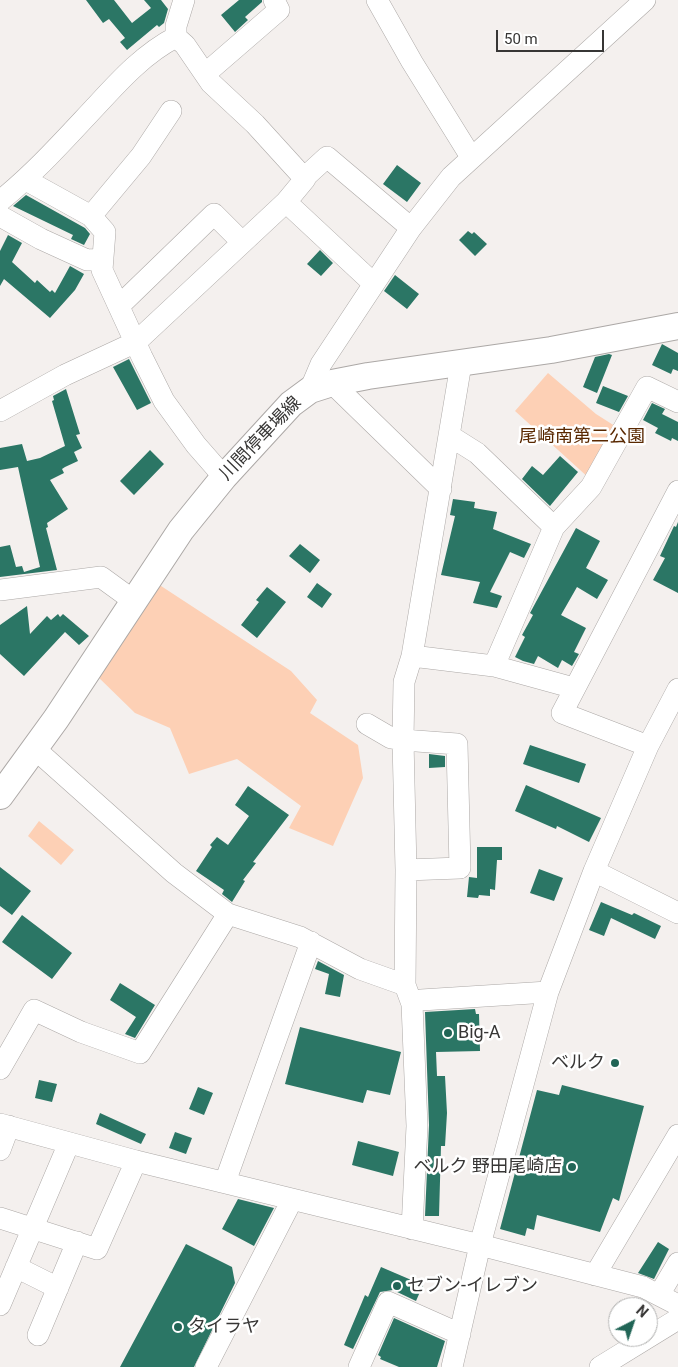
<!DOCTYPE html>
<meta charset="utf-8">
<style>
body{margin:0}
#map{position:relative;width:678px;height:1367px;overflow:hidden;background:#f4f0ee;font-family:Roboto,sans-serif}
canvas{display:block}
.north{position:absolute;left:608px;top:1297px;width:50px;height:50px;box-sizing:border-box;background:#fff;border:1px solid #afafae;border-radius:50%;rotate:41deg;font-size:14px;font-weight:700;line-height:20px;text-align:center;color:#373635}
.north::after{content:'';display:block;margin:auto;width:18px;height:22px;background:#216556;clip-path:polygon(50% 0,100% 100%,50% 72%,0 100%)}
.scale{position:absolute;left:496px;top:30px;width:108px;height:22px;box-sizing:border-box;border:2px solid #373635;border-top:0;padding-left:6px;font-size:15px;line-height:18px;white-space:nowrap;color:#373635;-webkit-text-stroke:4px #fff;paint-order:stroke}
</style>
<div id="map">
<canvas width="678" height="1367"></canvas>
<div class="north">N</div>
<div class="scale">50 m</div>
</div>
<script>
const c = document.querySelector('canvas').getContext('2d');
c.lineJoin = 'round';
function fill(path, color) {
  c.fillStyle = color;
  c.fill(path, 'evenodd');
}
function trace(path, color, width, dash) {
  c.strokeStyle = color;
  c.lineWidth = width;
  c.lineCap = dash ? 'butt' : 'round';
  c.setLineDash(dash || []);
  c.stroke(path);
}
function drawText(font, color, halo, rows, align = 'center') {
  c.font = font + ' Roboto,"Noto Sans JP",sans-serif';
  c.lineWidth = 5;
  c.setLineDash([]);
  c.textBaseline = 'middle';
  c.strokeStyle = halo;
  c.fillStyle = color;
  for (const [text, x, y, turn = 0] of rows) {
    c.save();
    c.translate(x, y);
    c.rotate((+turn || 0) * Math.PI / 180);
    c.textAlign = isNaN(turn) ? turn : align;
    if (halo) c.strokeText(text, 0, 0);
    c.fillText(text, 0, 0);
    c.restore();
  }
}
const green = new Path2D(`
 M 548,373 L 596,414 L 618,428 L 590,479 L 515,411 Z
 M 158,584 L 291,671 L 317,700 L 310,713 L 358,745 L 363,778 L 333,846 L 289,828 L 301,806 L 237,759 L 189,774 L 170,728 L 135,713 L 96,675 Z
 M 39,821 L 74,850 L 61,865 L 28,836 Z`);
const building = new Path2D(`
 M 86,0 L 114,0 L 132,23 L 151,8 L 144,0 L 161,0 L 168,9 L 164,23 L 159,27 L 157,25 L 127,50 L 120,42 L 125,38 L 109,19 L 103,23 Z
 M 239,0 L 262,0 L 262,2 L 245,17 L 248,20 L 235,32 L 221,15 Z
 M 397,165 L 421,183 L 407,202 L 383,184 Z
 M 26,195 L 85,228 L 90,234 L 84,245 L 71,239 L 73,235 L 13,206 Z
 M 468,231 L 472,234 L 474,232 L 487,244 L 475,256 L 459,240 Z
 M 8,235 L 22,243 L 12,262 L 35,283 L 37,280 L 50,292 L 52,290 L 55,293 L 70,266 L 84,274 L 75,290 L 50,318 L 4,279 L 0,286 L 0,251 Z
 M 320,250 L 333,263 L 321,276 L 307,264 Z
 M 395,275 L 419,294 L 407,309 L 384,291 Z
 M 662,344 L 678,353 L 678,371 L 673,369 L 671,374 L 652,365 Z
 M 609,354 L 612,355 L 597,393 L 583,387 L 595,357 Z
 M 129,359 L 151,403 L 137,410 L 113,367 Z
 M 603,386 L 628,396 L 619,412 L 596,403 Z
 M 66,389 L 80,434 L 76,435 L 82,448 L 74,452 L 78,461 L 65,467 L 62,469 L 64,473 L 50,480 L 68,509 L 47,523 L 48,527 L 46,528 L 57,570 L 0,577 L 0,547 L 10,545 L 16,567 L 22,566 L 24,572 L 40,567 L 18,467 L 0,470 L 0,448 L 22,444 L 27,461 L 40,458 L 65,446 L 52,401 L 54,400 L 53,396 Z
 M 652,403 L 665,409 L 662,414 L 678,422 L 678,441 L 672,438 L 671,441 L 655,433 L 658,428 L 643,420 Z
 M 150,450 L 164,464 L 134,495 L 120,481 Z
 M 560,456 L 578,472 L 550,506 L 522,479 L 532,466 L 543,475 Z
 M 453,499 L 475,502 L 474,508 L 497,512 L 493,529 L 531,544 L 524,558 L 510,552 L 490,592 L 502,596 L 497,608 L 473,603 L 480,582 L 441,575 L 455,516 L 450,515 Z
 M 678,522 L 678,593 L 653,580 L 665,558 L 660,556 L 674,526 L 676,527 Z
 M 576,528 L 600,541 L 586,568 L 608,580 L 597,599 L 577,587 L 561,615 L 586,628 L 574,652 L 579,654 L 572,666 L 562,660 L 558,668 L 538,656 L 534,664 L 523,661 L 515,657 L 525,637 L 522,635 L 533,615 L 530,613 Z
 M 300,544 L 320,560 L 310,573 L 289,556 Z
 M 317,583 L 332,594 L 322,608 L 307,597 Z
 M 267,587 L 286,602 L 257,638 L 241,625 L 259,602 L 256,600 Z
 M 27,606 L 30,634 L 47,616 L 51,620 L 58,614 L 60,617 L 63,614 L 89,636 L 79,645 L 65,632 L 24,676 L 0,654 L 0,625 Z
 M 530,745 L 586,764 L 579,783 L 523,764 Z
 M 429,754 L 445,756 L 445,767 L 429,768 Z
 M 526,785 L 601,818 L 589,842 L 557,826 L 556,829 L 515,811 Z
 M 248,786 L 289,815 L 253,862 L 256,863 L 243,880 L 245,881 L 232,902 L 222,894 L 224,890 L 196,871 L 212,847 L 210,845 L 217,837 L 228,845 L 249,816 L 235,805 Z
 M 477,847 L 502,847 L 502,860 L 497,860 L 495,890 L 490,889 L 490,896 L 479,895 L 478,898 L 467,897 L 469,877 L 477,878 Z
 M 0,867 L 31,891 L 12,915 L 0,906 Z
 M 539,869 L 563,878 L 554,901 L 530,893 Z
 M 601,902 L 632,915 L 634,913 L 661,926 L 655,939 L 611,918 L 604,936 L 589,930 Z
 M 22,915 L 72,953 L 52,979 L 2,942 Z
 M 318,961 L 344,975 L 340,997 L 325,994 L 329,974 L 315,969 Z
 M 120,983 L 155,1005 L 135,1038 L 125,1034 L 136,1017 L 110,1000 Z
 M 475,1009 L 476,1014 L 479,1014 L 480,1051 L 436,1052 L 437,1076 L 445,1076 L 447,1113 L 445,1146 L 441,1146 L 439,1216 L 425,1216 L 429,1125 L 425,1012 Z
 M 300,1027 L 401,1052 L 390,1095 L 367,1090 L 363,1103 L 285,1084 Z
 M 39,1080 L 57,1084 L 52,1102 L 35,1098 Z
 M 562,1085 L 644,1106 L 619,1201 L 613,1198 L 600,1232 L 537,1215 L 534,1230 L 527,1228 L 525,1236 L 500,1229 L 537,1090 L 559,1095 Z
 M 198,1087 L 213,1093 L 204,1115 L 189,1109 Z
 M 100,1113 L 146,1134 L 141,1144 L 96,1124 Z
 M 175,1132 L 192,1138 L 186,1154 L 169,1148 Z
 M 358,1141 L 399,1152 L 393,1176 L 352,1165 Z
 M 238,1199 L 274,1208 L 254,1246 L 222,1229 Z
 M 658,1242 L 669,1249 L 654,1279 L 638,1273 Z
 M 186,1244 L 232,1267 L 235,1283 L 194,1367 L 120,1367 Z
 M 381,1267 L 423,1285 L 416,1301 L 393,1290 L 380,1292 L 353,1349 L 344,1345 L 365,1295 L 368,1297 Z
 M 394,1318 L 445,1341 L 437,1367 L 399,1367 L 380,1359 L 381,1357 L 378,1355 Z`);
const minor = new Path2D(`
 M 377,0 L 412,62 L 471,157
 M 176,37 L 176,26 L 184,0
 M 205,74 L 279,10 L 274,0
 M 171,111 L 141,156 L 91,216 L 105,232 L 102,270 L 142,357 L 164,401 L 196,445 L 224,477
 M 304,178 L 327,157 L 411,228
 M 26,180 L 91,216
 M 0,201 C 36,172 66,138 98,104 C 121,79 145,53 176,37
 M 286,202 L 374,284
 M 0,216 L 41,239 L 87,260 L 103,259
 M 119,306 L 214,214 L 242,242
 M 332,383 L 441,489
 M 310,390 L 321,364 L 411,228 L 451,177 L 645,0
 M 0,411 L 65,375 L 136,342 L 286,202 L 305,179 L 255,124 L 211,83 L 185,45 L 176,37
 M 450,436 L 477,453 L 554,527
 M 0,590 L 101,577 L 134,601
 M 412,656 L 494,666 L 574,688
 M 494,666 L 554,527 L 591,487 L 647,387 L 678,402
 M 367,724 L 391,738 L 403,740 L 457,744 L 460,868 L 406,870
 M 648,746 L 562,713 L 678,491
 M 35,749 L 174,873 L 228,914 L 300,937 L 360,969 L 405,985
 M 594,871 L 678,913
 M 412,1004 L 421,1000 L 548,992
 M 0,1069 L 34,1010 L 81,1032 L 140,1053 L 228,914
 M 0,1124 L 136,1161 L 480,1245 L 643,1287 L 678,1305
 M 0,1150 L 9,1126
 M 225,1182 L 311,942
 M 0,1218 L 97,1249 L 136,1161
 M 412,1229 L 417,1126 L 412,1004 L 405,985 L 406,870 L 403,740 L 404,682 L 412,656 L 461,364
 M 16,1267 L 58,1288
 M 595,1275 L 678,1135
 M 659,1295 L 678,1263
 M 0,1305 L 69,1143
 M 38,1335 L 77,1242
 M 206,1367 L 292,1200
 M 359,1367 L 388,1302 L 460,1334
 M 452,1367 L 480,1245 L 548,992 L 594,871 L 648,746 L 678,689
 M 600,1367 L 678,1319`);
const major = new Path2D(`
 M 0,796 L 56,719 L 181,530 L 224,477 L 291,404 L 310,390 L 332,383 L 368,376 L 551,350 L 678,326`);
const markers = [
 [448,1033,5,"#216556"],
 [615,1063,5,"#216556"],
 [572,1167,5,"#216556"],
 [397,1286,5,"#216556"],
 [178,1327,5,"#216556"]
];
const parkNames = [
 ["尾崎南第二公園",582,437]
];
const streetNames = [
 ["川間停車場線",261,439,-46]
];
const poiNames = [
 ["Big-A",458,1033],
 ["ベルク",605,1063,"right"],
 ["ベルク 野田尾崎店",562,1167,"right"],
 ["セブン-イレブン",407,1286],
 ["タイラヤ",188,1327]
];
fill(green, '#fdd0b5');
fill(building, '#2b7665');
trace(minor, '#aca8a6', 22);
trace(major, '#aca8a6', 28);
trace(minor, '#fff', 21);
trace(major, '#fff', 26);
for (const [x, y, r, color] of markers) {
  const dot = new Path2D();
  dot.arc(x, y, r, 0, 2 * Math.PI);
  c.fillStyle = color;
  c.fill(dot);
  trace(dot, '#fff', 2);
}
drawText('18px', '#592801', '#fff', parkNames);
drawText('18px', '#373635', '#fff', streetNames);
drawText('18px', '#373635', '#fff', poiNames, 'left');
</script>
